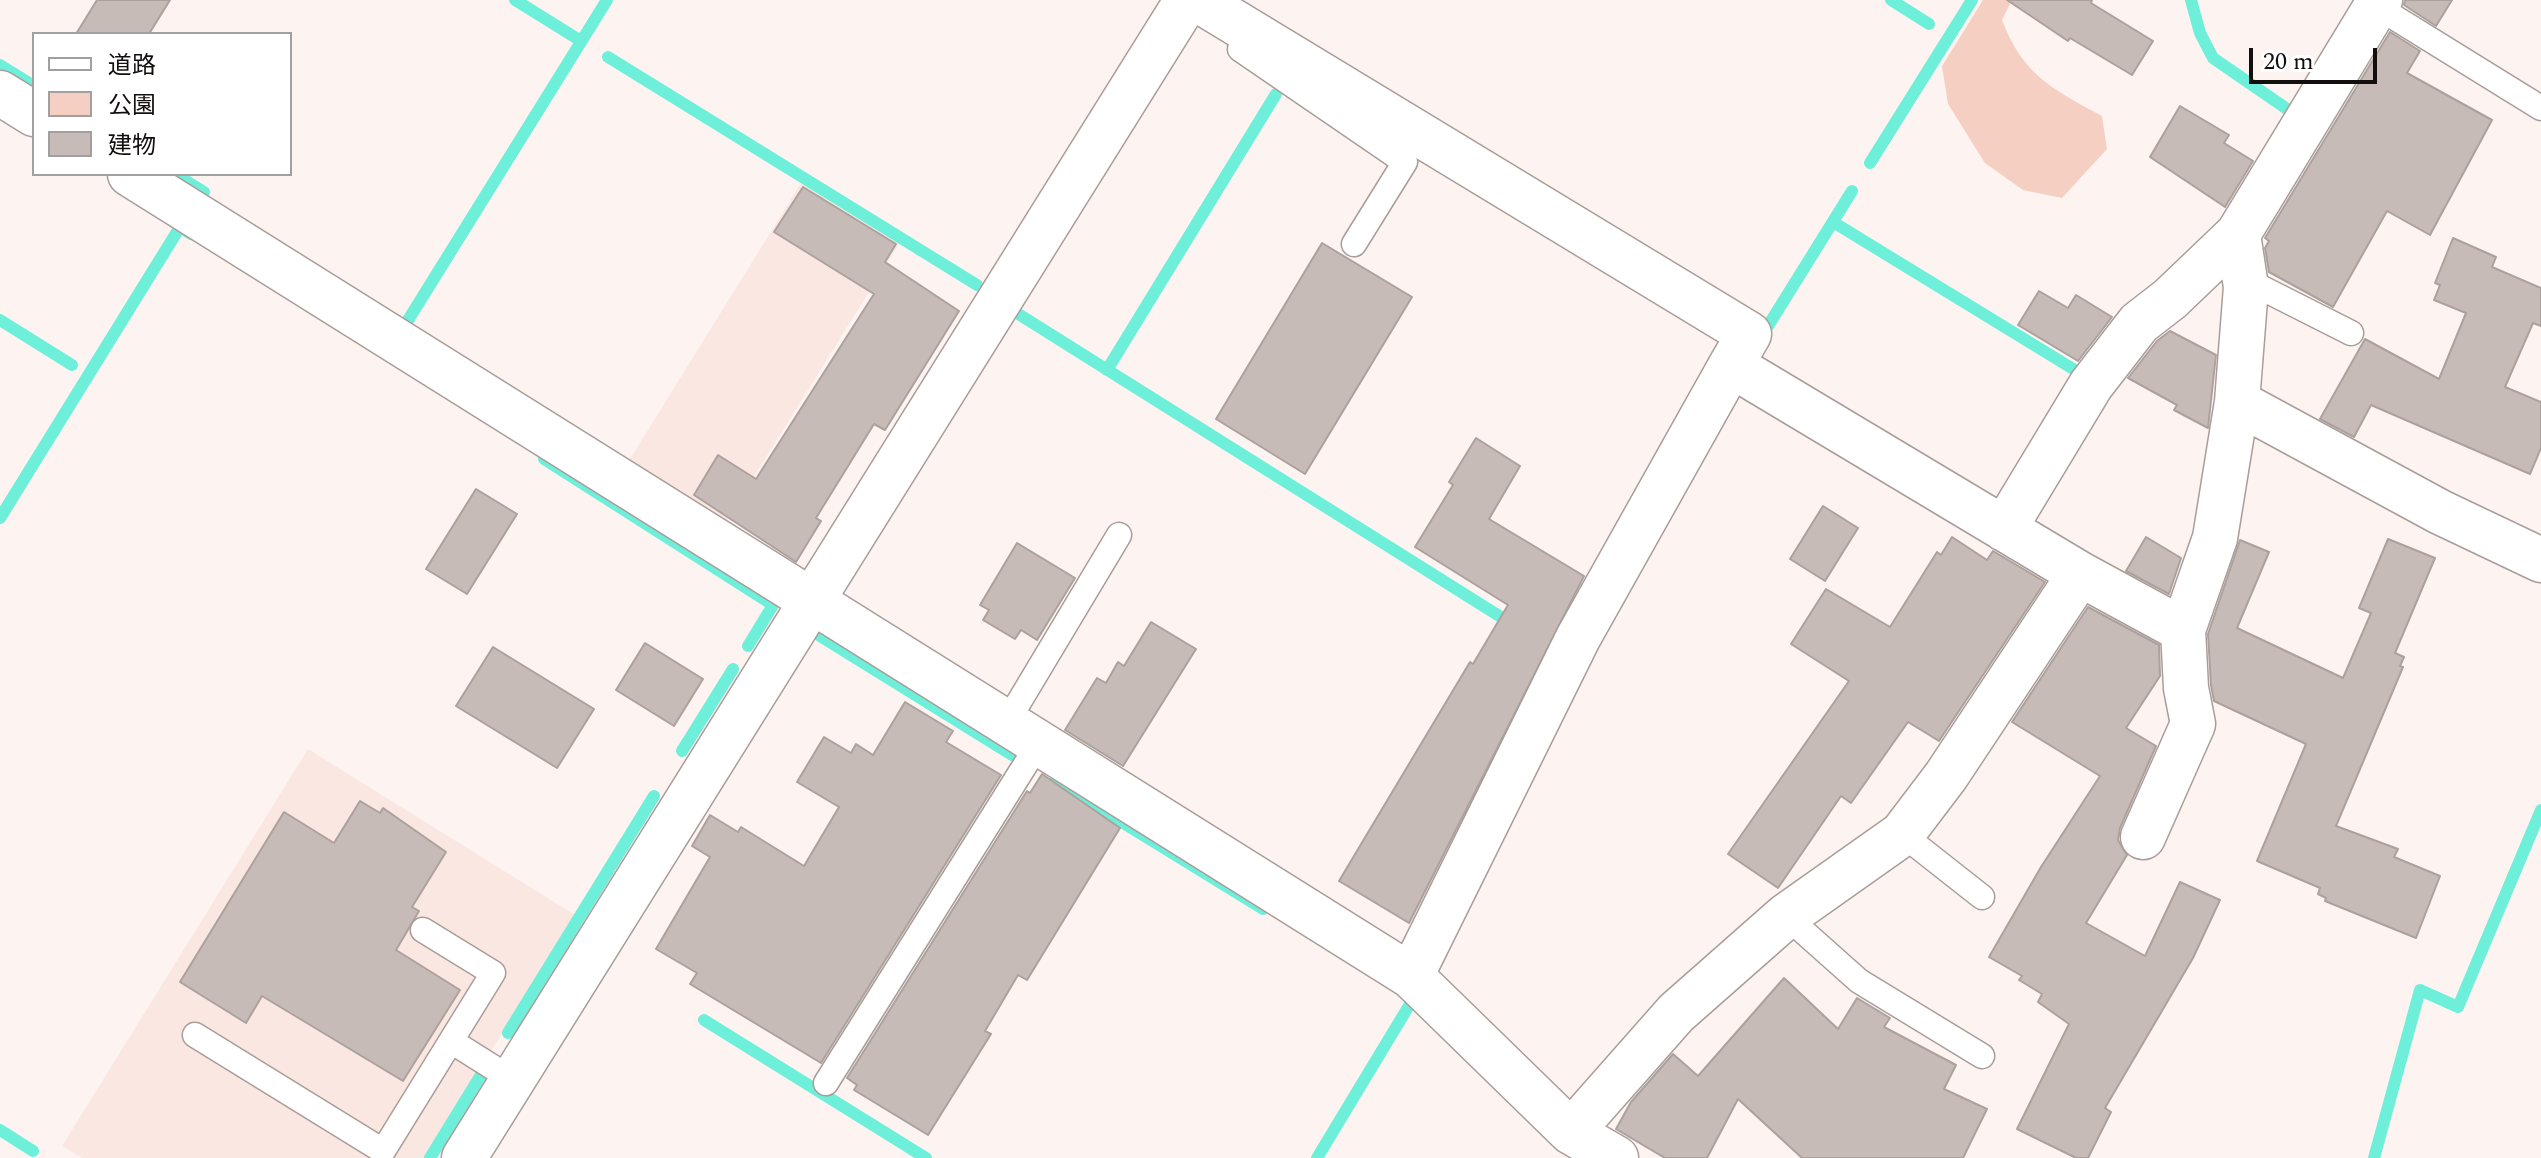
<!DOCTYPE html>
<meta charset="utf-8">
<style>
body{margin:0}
#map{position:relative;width:2541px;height:1158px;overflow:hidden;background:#fdf4f1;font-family:Spectral,"Noto Sans JP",serif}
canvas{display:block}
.legend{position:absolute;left:32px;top:32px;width:260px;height:144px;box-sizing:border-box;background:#fff;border:2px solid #a19f9f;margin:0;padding:10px 14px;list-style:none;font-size:24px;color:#130f0e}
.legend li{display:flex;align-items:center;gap:16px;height:40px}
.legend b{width:40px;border:2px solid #a19f9f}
.scale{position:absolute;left:2249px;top:48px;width:128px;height:36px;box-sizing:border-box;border:4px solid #130f0e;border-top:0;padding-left:10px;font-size:24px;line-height:28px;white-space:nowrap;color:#130f0e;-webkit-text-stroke:6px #fff;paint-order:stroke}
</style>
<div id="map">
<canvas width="2541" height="1158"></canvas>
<ul class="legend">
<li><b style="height:10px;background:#fff"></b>道路</li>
<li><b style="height:22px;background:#f5cfc2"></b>公園</li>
<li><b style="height:22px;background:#c6bbb7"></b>建物</li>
</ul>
<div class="scale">20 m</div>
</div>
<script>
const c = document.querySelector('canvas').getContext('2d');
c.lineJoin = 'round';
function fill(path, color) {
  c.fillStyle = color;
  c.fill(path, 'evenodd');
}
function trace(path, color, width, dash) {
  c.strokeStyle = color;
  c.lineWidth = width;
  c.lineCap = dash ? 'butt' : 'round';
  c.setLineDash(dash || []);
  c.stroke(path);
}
const built = new Path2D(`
 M 801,183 L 899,244 L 722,528 L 625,467 Z
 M 308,749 L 575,915 L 425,1158 L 82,1158 L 62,1146 Z`);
const green = new Path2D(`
 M 1983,0 L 2012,0 L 2002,20 C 2023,75 2052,89 2102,116 L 2107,149 L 2062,198 L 2023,190 L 1985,163 L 1948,104 L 1942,66 Z`);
const stream = new Path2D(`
 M 515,0 L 581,41
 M 1891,0 L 1929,24
 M 2191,0 L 2200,33 L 2213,58 L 2290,111
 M 608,57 L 977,285
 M 0,65 L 34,86
 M 1870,163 L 1972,0
 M 175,174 L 204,192
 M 1833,222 L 2083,375
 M 1020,315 L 1512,624
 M 0,320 L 72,365
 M 405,325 L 607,0
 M 1763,334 L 1852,191
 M 1107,370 L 1276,94
 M 544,459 L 773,605 L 748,646
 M 0,518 L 180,227 L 191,234
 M 820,636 L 1012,755
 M 682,751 L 733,669
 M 1055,781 L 1263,909
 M 704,1020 L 926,1158
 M 508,1033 L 654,796
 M 0,1130 L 33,1151
 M 430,1158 L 481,1075
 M 1317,1158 L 1410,1004
 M 2374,1158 L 2420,990 L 2458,1007 L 2541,810`);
const building = new Path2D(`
 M 97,0 L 170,0 L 149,34 L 76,34 Z
 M 2007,0 L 2092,0 L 2091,3 L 2153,41 L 2132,75 L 2070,38 L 2068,41 Z
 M 2405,0 L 2452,0 L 2436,26 L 2404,5 Z
 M 2390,32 L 2420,51 L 2407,73 L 2492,120 L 2430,235 L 2387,211 L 2333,307 L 2269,272 L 2265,248 L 2269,241 L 2265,238 Z
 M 2180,106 L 2229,135 L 2224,143 L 2253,161 L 2225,207 L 2150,157 Z
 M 803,187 L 896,244 L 885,262 L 959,311 L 885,430 L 874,424 L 816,518 L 821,521 L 796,562 L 694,495 L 718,455 L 756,479 L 874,294 L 774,232 Z
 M 2453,238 L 2496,257 L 2492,267 L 2541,288 L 2541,326 L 2533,323 L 2505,387 L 2541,402 L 2541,448 L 2530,474 L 2371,405 L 2354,437 L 2320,419 L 2365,339 L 2439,379 L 2466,313 L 2434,300 L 2440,285 L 2435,283 Z
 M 1322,243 L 1412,297 L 1305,474 L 1216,419 Z
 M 2039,291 L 2068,308 L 2076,295 L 2112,317 L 2078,361 L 2018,325 Z
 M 2170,331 L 2216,355 L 2208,428 L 2174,410 L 2177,405 L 2128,378 L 2157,341 Z
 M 1476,438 L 1520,466 L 1489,519 L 1584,576 L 1409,923 L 1339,881 L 1470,662 L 1473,664 L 1508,605 L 1415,547 L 1453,485 L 1449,482 Z
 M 476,489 L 517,514 L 467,594 L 426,569 Z
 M 1823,506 L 1858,528 L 1825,581 L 1790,559 Z
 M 1952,537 L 1987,560 L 1993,551 L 2045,582 L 1939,741 L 1908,722 L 1851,803 L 1841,796 L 1778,888 L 1728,854 L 1849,681 L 1791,644 L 1826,589 L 1890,627 L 1937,552 L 1941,555 Z
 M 2146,537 L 2181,558 L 2169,594 L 2126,571 Z
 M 2388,539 L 2435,558 L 2395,653 L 2404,657 L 2400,666 L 2403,667 L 2336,826 L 2398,849 L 2394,857 L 2440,876 L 2416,938 L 2325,901 L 2326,898 L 2318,894 L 2320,888 L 2257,861 L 2306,744 L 2214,701 L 2211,685 L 2208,634 L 2240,540 L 2269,552 L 2237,628 L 2343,678 L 2371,613 L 2359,608 Z
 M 1017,543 L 1075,578 L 1037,640 L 1021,630 L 1015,639 L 983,620 L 989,610 L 980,605 Z
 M 2088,607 L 2159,645 L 2160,676 L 2126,728 L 2156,746 L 2120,828 L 2118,840 L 2127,855 L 2086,923 L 2145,956 L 2180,882 L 2220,900 L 2193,958 L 2105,1108 L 2111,1112 L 2088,1158 L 2076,1158 L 2017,1129 L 2069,1024 L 2038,1002 L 2042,994 L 2019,980 L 2022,976 L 1989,957 L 2041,867 L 2100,776 L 2012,722 Z
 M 1151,622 L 1196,649 L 1123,766 L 1065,730 L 1097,678 L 1106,683 L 1118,662 L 1124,666 Z
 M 645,643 L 703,679 L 674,726 L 616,690 Z
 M 493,647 L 594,709 L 557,768 L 456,706 Z
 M 905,702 L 953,731 L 946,742 L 1001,775 L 821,1063 L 690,984 L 697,973 L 656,949 L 710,857 L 692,846 L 710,815 L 738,832 L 741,827 L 804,866 L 839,807 L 797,782 L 824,737 L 851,753 L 856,744 L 873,755 Z
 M 1042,774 L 1120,828 L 1027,980 L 1018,975 L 985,1031 L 991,1034 L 928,1135 L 854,1090 L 857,1085 L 847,1078 L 1027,791 L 1030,793 Z
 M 360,801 L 380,813 L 383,808 L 446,852 L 412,907 L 419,911 L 396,950 L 460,990 L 403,1081 L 262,996 L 246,1023 L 180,982 L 284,812 L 334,843 Z
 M 1784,978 L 1838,1029 L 1857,998 L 1890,1018 L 1884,1027 L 1956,1065 L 1944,1089 L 1987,1109 L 1963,1158 L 1802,1158 L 1738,1099 L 1707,1158 L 1665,1158 L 1616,1129 L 1631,1102 L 1673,1054 L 1698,1076 Z`);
const lane = new Path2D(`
 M 2376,6 L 2541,108
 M 1240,49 L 1405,162 L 1354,244
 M 2246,287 L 2256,285 L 2351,333
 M 1007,722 L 1119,535
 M 1902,834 L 1982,897
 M 1786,916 L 1859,981 L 1982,1056
 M 195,1035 L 383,1151 L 493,973 L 423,930
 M 451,1041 L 513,1080
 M 826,1083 L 1039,743`);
const street = new Path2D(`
 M 1198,0 L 1749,334 L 1731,365 L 2080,574 L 2183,630
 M 0,93 L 34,114
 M 130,174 L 1411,976 L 1571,1132 L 1616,1158
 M 2237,402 L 2440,512 L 2541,560
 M 2004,529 L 2091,385 L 2139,323 L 2170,299 L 2238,234
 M 2143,837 L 2193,724 L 2186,688 L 2183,630 L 2215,538 L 2237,402 L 2246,287 L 2238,234 L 2380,0
 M 1411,976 L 1578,638 L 1731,365
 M 1571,1132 L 1676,1013 L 1786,916 L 1902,834 L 1946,776 L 2080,574`);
const secondary = new Path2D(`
 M 464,1158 L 1187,0`);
fill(built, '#fbe7e1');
fill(green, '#f5cfc2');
trace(stream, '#6eefda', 12);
fill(building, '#c6bbb7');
trace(building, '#aca19d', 2);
trace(lane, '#a89d99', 27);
trace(street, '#a89d99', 47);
trace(secondary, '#a89d99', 47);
trace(lane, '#fff', 24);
trace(street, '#fff', 44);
trace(secondary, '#fff', 44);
</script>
